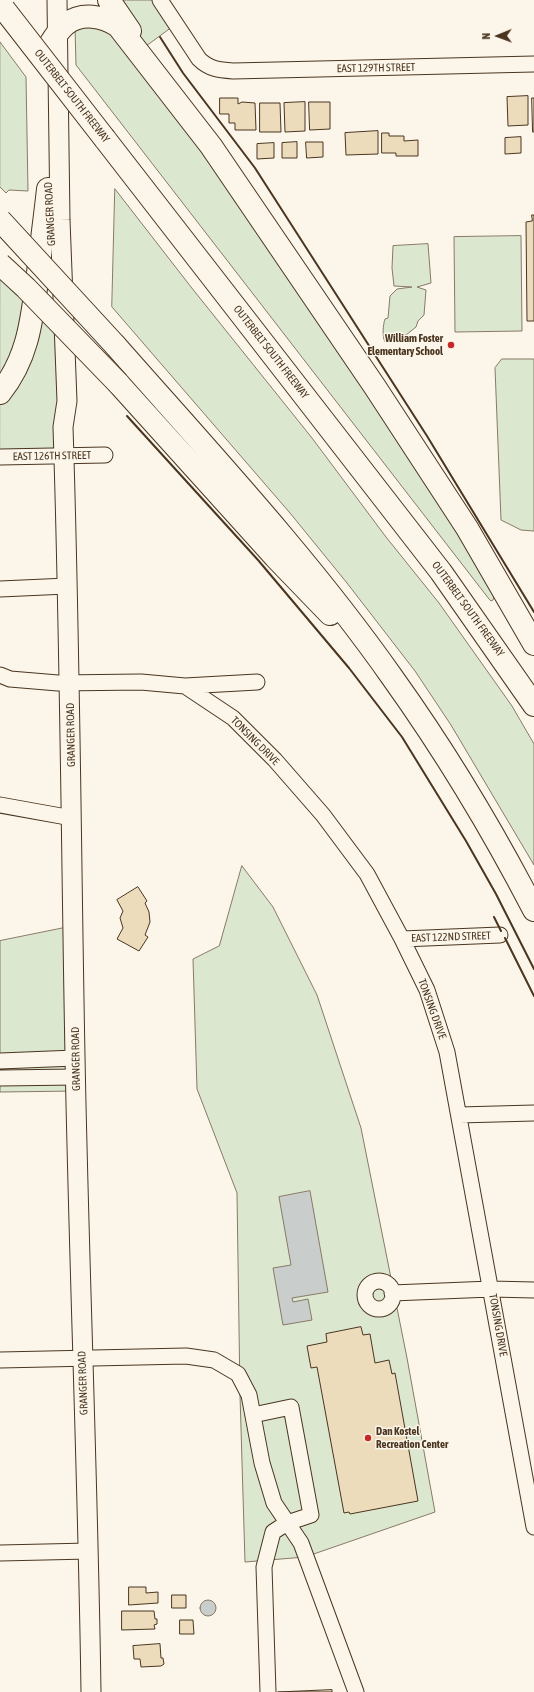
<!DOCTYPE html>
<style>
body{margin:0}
#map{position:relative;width:534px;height:1692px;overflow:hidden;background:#fbf6e9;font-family:"Asap Condensed",sans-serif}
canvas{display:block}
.north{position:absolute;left:478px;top:16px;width:40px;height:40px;-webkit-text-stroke:3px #fbf6e9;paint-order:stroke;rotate:269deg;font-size:11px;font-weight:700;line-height:16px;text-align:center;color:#4a3520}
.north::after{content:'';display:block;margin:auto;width:14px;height:18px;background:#4a3520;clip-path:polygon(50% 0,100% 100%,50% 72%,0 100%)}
</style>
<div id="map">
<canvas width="534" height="1692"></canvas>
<div class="north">N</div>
</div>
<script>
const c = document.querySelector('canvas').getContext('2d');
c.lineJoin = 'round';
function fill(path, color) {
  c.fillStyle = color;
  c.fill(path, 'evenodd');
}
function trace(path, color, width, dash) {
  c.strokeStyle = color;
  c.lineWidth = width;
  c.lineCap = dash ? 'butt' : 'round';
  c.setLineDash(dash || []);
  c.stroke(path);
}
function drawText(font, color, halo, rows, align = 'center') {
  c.font = font + ' "Asap Condensed",sans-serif';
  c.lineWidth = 3;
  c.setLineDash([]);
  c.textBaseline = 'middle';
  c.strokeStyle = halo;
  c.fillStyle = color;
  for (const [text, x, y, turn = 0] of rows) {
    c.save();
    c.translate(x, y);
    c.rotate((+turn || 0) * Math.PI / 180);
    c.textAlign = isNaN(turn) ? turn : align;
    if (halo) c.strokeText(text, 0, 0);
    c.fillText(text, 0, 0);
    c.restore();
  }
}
const green = new Path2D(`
 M 109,0 L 160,0 L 176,24 L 142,49 Z
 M 81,25 L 110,28 L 128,48 L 260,235 L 451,519 L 494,596 L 493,600 L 491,601 L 489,599 L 76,65 L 75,27 Z
 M 0,42 L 26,77 L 28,191 L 9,190 L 6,193 L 0,187 Z
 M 115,189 L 191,287 L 312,438 L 386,537 L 439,603 L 512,706 L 534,744 L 534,865 L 451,725 L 415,671 L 347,583 L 290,513 L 112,307 Z
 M 521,236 L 522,331 L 455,332 L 454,237 Z
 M 428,244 L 431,283 L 417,287 L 426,290 L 424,315 L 418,321 L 416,327 L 406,335 L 399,334 L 395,340 L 385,342 C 382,336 383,325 385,319 L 388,318 L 390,296 L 397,289 L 412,287 L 394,286 L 392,268 L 393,246 Z
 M 0,261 L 67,330 L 64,456 L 0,457 Z
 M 502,359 L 534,359 L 534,531 L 521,530 L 501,520 L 495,368 Z
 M 242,866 L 273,907 L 317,995 L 361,1128 L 407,1358 L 435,1512 L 305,1557 L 245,1562 L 240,1395 L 237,1193 L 197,1089 L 193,959 L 219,946 Z
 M 74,926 L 76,1091 L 0,1092 L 0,941 Z`);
const water = new Path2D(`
 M 310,1191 L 328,1292 L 292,1298 L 293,1302 L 308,1299 L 312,1320 L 283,1325 L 273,1268 L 291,1265 L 279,1197 Z
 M200 1608a8 8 0 1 1 16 0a8 8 0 1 1-16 0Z`);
const building = new Path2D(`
 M 528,96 L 528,125 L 508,126 L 507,97 Z
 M 220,98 L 238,98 L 238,104 L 242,102 L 255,103 L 256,130 L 235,130 L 235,123 L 229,123 L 229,114 L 220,114 Z
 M 532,98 L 534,98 L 534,132 L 533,132 Z
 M 305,102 L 305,131 L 285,132 L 284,103 Z
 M 309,102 L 330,102 L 330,129 L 310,130 Z
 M 260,103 L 280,103 L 281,132 L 260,132 Z
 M 378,131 L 378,154 L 346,155 L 345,133 Z
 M 382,133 L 389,133 L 389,136 L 404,136 L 404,141 L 418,140 L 418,156 L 396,156 L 396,153 L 382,153 Z
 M 521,137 L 521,153 L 505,154 L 505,138 Z
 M 297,142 L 297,158 L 282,158 L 282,143 Z
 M 306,142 L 323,142 L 323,157 L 307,158 Z
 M 274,143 L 274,158 L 257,159 L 257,144 Z
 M 532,215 L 534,215 L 534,321 L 527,321 L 526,222 L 532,221 Z
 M 138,887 L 147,901 L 145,903 L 149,912 L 150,922 L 145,935 L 148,937 L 139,951 L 117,939 L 123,928 L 120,918 L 123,911 L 117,900 Z
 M 361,1327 L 363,1335 L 370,1334 L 375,1363 L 389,1360 L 392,1374 L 395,1373 L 418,1501 L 350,1514 L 349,1512 L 344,1513 L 317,1367 L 311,1368 L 307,1346 L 327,1342 L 326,1334 Z
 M 129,1587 L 146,1587 L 146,1593 L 158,1592 L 158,1603 L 129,1605 Z
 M 172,1595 L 186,1595 L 186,1608 L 172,1608 Z
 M 122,1611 L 154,1611 L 155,1619 L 157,1619 L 157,1624 L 154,1625 L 155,1629 L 122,1630 Z
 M 180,1620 L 193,1620 L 194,1634 L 180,1634 Z
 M 160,1644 L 161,1658 L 163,1658 L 164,1664 L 161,1666 L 141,1667 L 140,1659 L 134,1659 L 133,1646 Z
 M 332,1690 L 332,1692 L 278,1692 Z`);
const minor = new Path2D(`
 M 160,0 L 199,59 C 209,69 219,70 233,71 L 534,64
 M 0,457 L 105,455
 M 0,589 L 67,586
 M 0,675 L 10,679 L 58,683 L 141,682 L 185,686 L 233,718 L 275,760 L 323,815 L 367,874 L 402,939 L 427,990 L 447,1052 L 534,1527
 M 185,686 L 257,682
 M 0,805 L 72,818
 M 402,939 L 500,935
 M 0,1061 L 75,1058
 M 0,1078 L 76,1077
 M 459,1115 L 534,1113
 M365 1295a14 14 0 1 1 28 0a14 14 0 1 1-28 0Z
 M 392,1293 L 491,1289 L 534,1290
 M 0,1360 L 186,1356 L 214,1360 L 238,1374 L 249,1395 L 262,1463 L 274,1503 L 301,1543 L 356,1692
 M 253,1415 L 291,1407 L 311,1515 L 287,1523 L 273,1532 L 264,1567 L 268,1692
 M 0,1553 L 89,1551`);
const major = new Path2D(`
 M 57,0 L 60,220 L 67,401 L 63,427 C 70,637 71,846 75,1056 C 79,1268 88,1480 91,1692`);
const highway = new Path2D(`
 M 109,0 L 130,31
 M 45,52 C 51,43 57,31 66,24 C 82,12 103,16 118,26 L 211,146 L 375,387 L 467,528 L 534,644
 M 105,139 L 441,572 L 534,705
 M 115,345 C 210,453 309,559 392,677 C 445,751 492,829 534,910
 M 118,383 L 275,557 L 330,614
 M 0,393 C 29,357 32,318 38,273 C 41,245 45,217 48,189`);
const highwayBridge = new Path2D(`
 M 4,9 L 105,139
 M 0,220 L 115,345
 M 0,264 L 26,288 L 118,383`);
const wall = new Path2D(`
 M 160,37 L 183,73 L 255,168 L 427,436 L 534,612
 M 127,416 L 258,560 L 349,668 L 402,737 L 466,841 L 496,894 L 534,969
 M 494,917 L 501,931
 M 505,938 L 534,996`);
const markers = [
 [451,345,4,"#c62828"],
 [368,1438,4,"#c62828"]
];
const streetNames = [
 ["EAST 129TH STREET",376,68,-1],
 ["OUTERBELT SOUTH FREEWAY",72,96,52],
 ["GRANGER ROAD",50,214,-93],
 ["OUTERBELT SOUTH FREEWAY",271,352,52],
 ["EAST 126TH STREET",52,456,-1],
 ["OUTERBELT SOUTH FREEWAY",468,609,54],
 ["GRANGER ROAD",71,735,-91],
 ["TONSING DRIVE",255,741,45],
 ["EAST 122ND STREET",451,937,-2],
 ["TONSING DRIVE",432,1009,70],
 ["GRANGER ROAD",76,1059,-91],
 ["TONSING DRIVE",498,1325,80],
 ["GRANGER ROAD",83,1383,-92]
];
const poiNames = [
 ["William Foster",443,339],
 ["Elementary School",443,352],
 ["Dan Kostel",376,1432,"left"],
 ["Recreation Center",376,1445,"left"]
];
fill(green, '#dce7d0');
trace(green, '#887966', 1);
fill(water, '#c9cecd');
trace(water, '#887966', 1);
fill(building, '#ecdcbc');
trace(building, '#4a3520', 1);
trace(minor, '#4a3520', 17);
trace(major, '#4a3520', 21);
trace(highway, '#4a3520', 24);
trace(minor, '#fbf6e9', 15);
trace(major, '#fbf6e9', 19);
trace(highway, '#fbf6e9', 22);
trace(highwayBridge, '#4a3520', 24, []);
trace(highwayBridge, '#fbf6e9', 22);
trace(wall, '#4a3520', 2);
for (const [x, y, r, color] of markers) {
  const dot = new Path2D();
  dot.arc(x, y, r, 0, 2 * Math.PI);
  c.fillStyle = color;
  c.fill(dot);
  trace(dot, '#fbf6e9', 1.5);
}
drawText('11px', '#4a3520', '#fbf6e9', streetNames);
drawText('bold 11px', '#4a3520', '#fbf6e9', poiNames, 'right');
</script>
